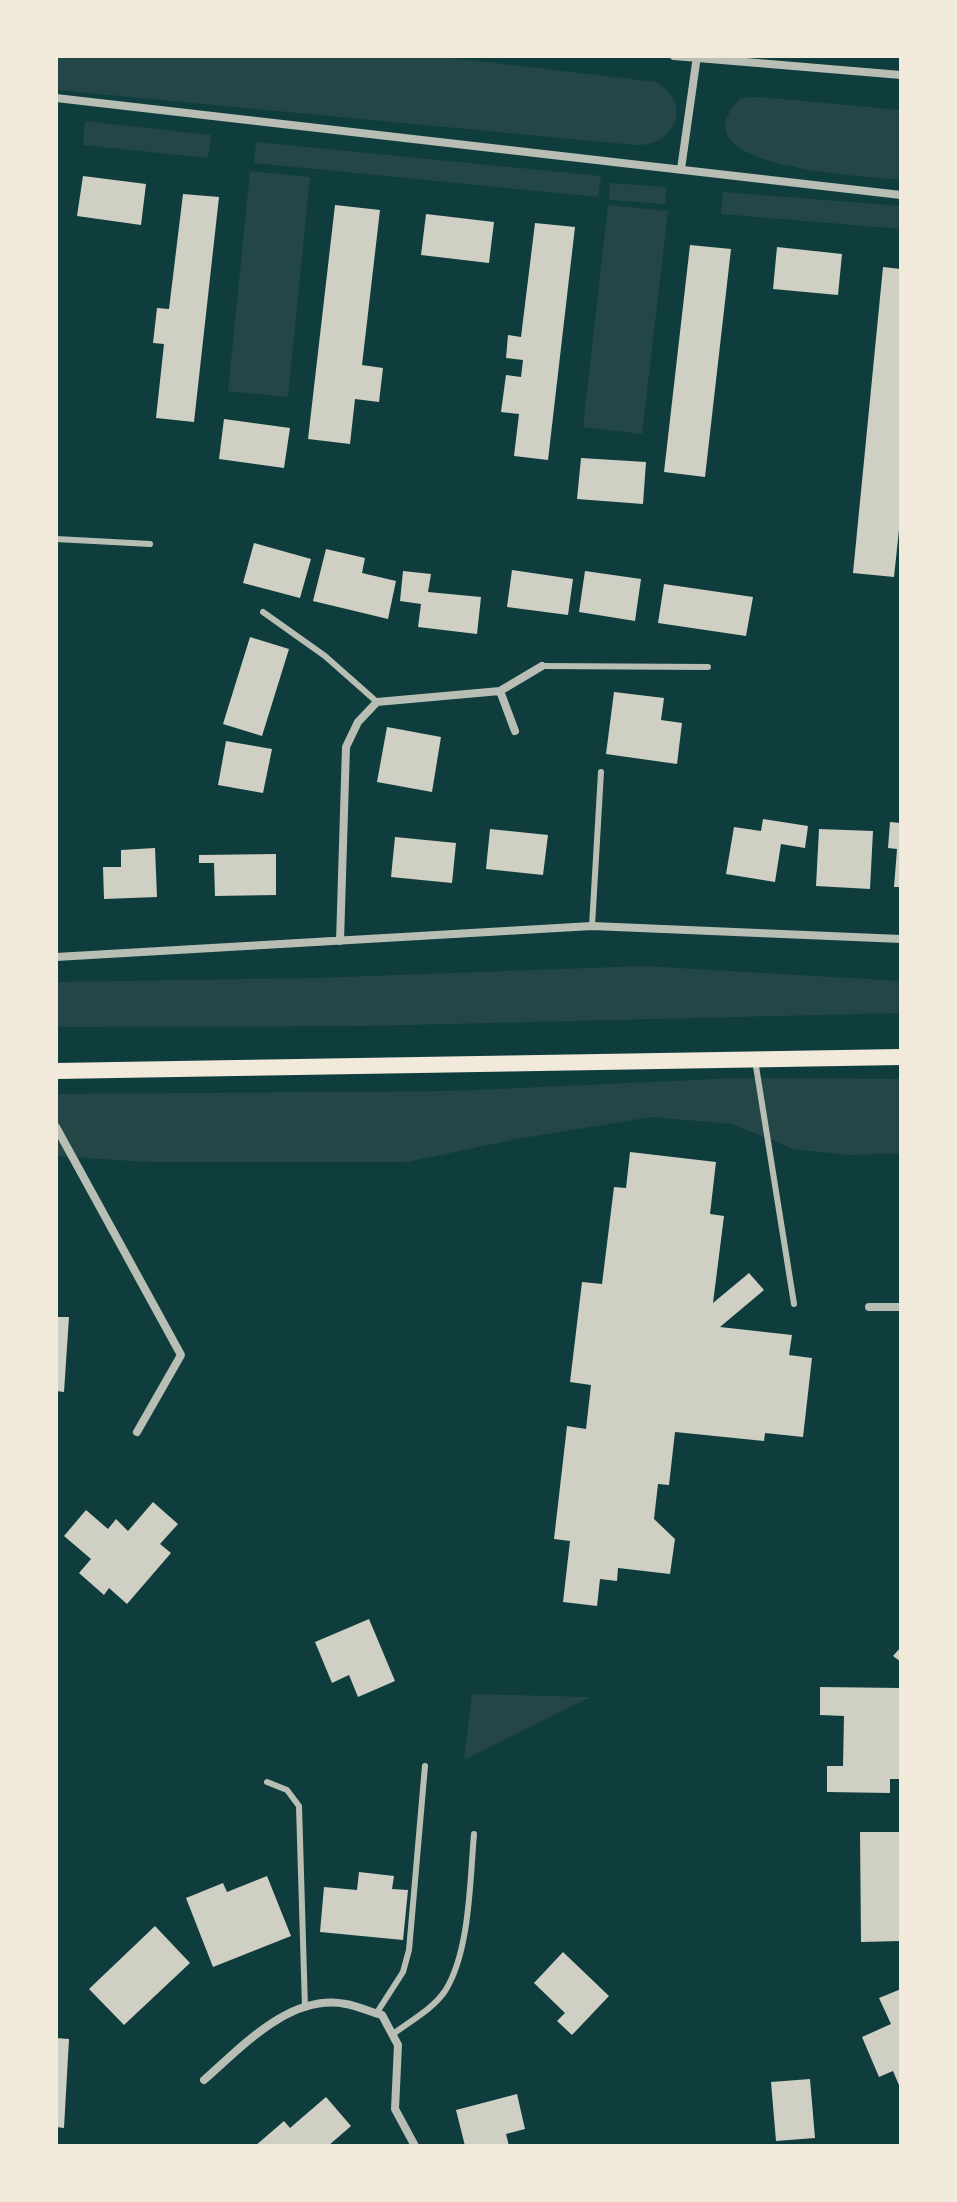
<!DOCTYPE html>
<style>
body{margin:0}
#map{position:relative;width:957px;height:2202px;overflow:hidden;background:#0f3d3e;font-family:Arial,sans-serif}
canvas{display:block}
.frame{position:absolute;inset:0;border:58px solid #f1e9da;pointer-events:none}
</style>
<div id="map">
<canvas width="957" height="2202"></canvas>
<div class="frame"></div>
</div>
<script>
const c = document.querySelector('canvas').getContext('2d');
c.lineJoin = 'round';
function fill(path, color) {
  c.fillStyle = color;
  c.fill(path, 'evenodd');
}
function trace(path, color, width, dash) {
  c.strokeStyle = color;
  c.lineWidth = width;
  c.lineCap = dash ? 'butt' : 'round';
  c.setLineDash(dash || []);
  c.stroke(path);
}
const green = new Path2D(`
 M 56,56 L 435,56 L 656,82 C 694,104 675,147 635,145 L 56,90 Z
 M 759,97 L 901,110 L 901,180 C 868,176 669,169 741,98 Z
 M 85,121 L 211,135 L 208,158 L 83,145 Z
 M 256,142 L 601,176 L 598,197 L 254,163 Z
 M 250,171 L 310,177 L 288,397 L 228,391 Z
 M 610,183 L 666,187 L 665,204 L 609,200 Z
 M 723,192 L 901,206 L 901,229 L 721,214 Z
 M 608,205 L 668,211 L 642,434 L 583,427 Z
 M 644,966 L 901,981 L 901,1013 L 366,1026 L 56,1027 L 56,982 L 315,978 Z
 M 738,1078 L 901,1079 L 901,1153 L 850,1155 L 793,1149 L 732,1124 L 652,1117 L 517,1139 L 407,1162 L 147,1162 L 56,1156 L 56,1094 L 454,1091 Z
 M 472,1694 L 590,1697 L 464,1760 Z`);
const building = new Path2D(`
 M 83,176 L 146,184 L 141,225 L 77,216 Z
 M 183,194 L 219,197 L 194,422 L 156,418 L 164,344 L 153,343 L 157,308 L 169,309 Z
 M 335,205 L 380,210 L 362,365 L 383,368 L 379,402 L 355,399 L 350,444 L 308,439 Z
 M 426,214 L 494,222 L 489,263 L 421,255 Z
 M 535,223 L 575,227 L 548,460 L 514,456 L 519,414 L 501,412 L 506,375 L 521,377 L 523,360 L 506,358 L 508,335 L 521,337 Z
 M 690,245 L 731,249 L 705,477 L 664,472 Z
 M 777,247 L 842,254 L 838,295 L 773,289 Z
 M 883,267 L 901,269 L 901,511 L 894,577 L 853,573 Z
 M 224,419 L 290,428 L 284,468 L 219,459 Z
 M 581,458 L 646,462 L 643,504 L 577,499 Z
 M 254,543 L 311,559 L 300,598 L 243,583 Z
 M 326,549 L 365,558 L 362,573 L 396,581 L 388,619 L 313,601 Z
 M 512,570 L 573,579 L 568,615 L 507,607 Z
 M 403,571 L 431,574 L 428,592 L 481,597 L 477,634 L 418,627 L 421,604 L 400,601 Z
 M 585,571 L 641,579 L 635,621 L 579,612 Z
 M 664,584 L 753,597 L 746,636 L 658,623 Z
 M 250,637 L 289,649 L 262,736 L 223,724 Z
 M 614,692 L 664,698 L 661,720 L 682,723 L 677,764 L 606,754 Z
 M 387,727 L 441,737 L 432,792 L 377,782 Z
 M 226,741 L 272,749 L 263,793 L 218,785 Z
 M 763,819 L 808,826 L 805,848 L 781,844 L 775,882 L 726,874 L 734,827 L 761,831 Z
 M 890,822 L 901,823 L 901,887 L 894,887 L 897,849 L 888,848 Z
 M 490,829 L 548,835 L 543,875 L 486,869 Z
 M 819,829 L 873,831 L 870,889 L 816,886 Z
 M 395,837 L 456,843 L 452,883 L 391,877 Z
 M 155,848 L 157,897 L 104,899 L 103,867 L 121,867 L 121,850 Z
 M 276,854 L 276,895 L 215,896 L 214,863 L 199,863 L 199,855 Z
 M 630,1152 L 716,1162 L 710,1214 L 724,1216 L 713,1303 L 749,1273 L 764,1290 L 720,1327 L 792,1335 L 789,1355 L 812,1358 L 803,1437 L 765,1433 L 764,1441 L 675,1432 L 669,1485 L 658,1484 L 654,1519 L 675,1539 L 670,1574 L 618,1568 L 617,1581 L 600,1579 L 597,1606 L 563,1602 L 570,1541 L 554,1539 L 567,1426 L 586,1429 L 591,1385 L 570,1382 L 582,1282 L 602,1284 L 614,1187 L 626,1188 Z
 M 56,1317 L 69,1317 L 64,1392 L 56,1391 Z
 M 153,1502 L 178,1524 L 160,1544 L 171,1553 L 127,1604 L 109,1588 L 104,1595 L 79,1573 L 91,1559 L 64,1536 L 86,1510 L 108,1529 L 116,1519 L 128,1531 Z
 M 369,1619 L 395,1681 L 358,1697 L 349,1675 L 332,1683 L 315,1642 Z
 M 901,1647 L 901,1662 L 893,1656 Z
 M 820,1687 L 901,1688 L 901,1779 L 890,1779 L 890,1793 L 827,1792 L 827,1766 L 843,1766 L 844,1716 L 820,1715 Z
 M 860,1832 L 901,1832 L 901,1941 L 861,1942 Z
 M 359,1872 L 394,1876 L 392,1889 L 408,1890 L 403,1940 L 320,1932 L 324,1887 L 357,1890 Z
 M 267,1876 L 291,1936 L 213,1967 L 186,1898 L 223,1883 L 227,1892 Z
 M 155,1926 L 190,1963 L 124,2025 L 89,1989 Z
 M 563,1952 L 609,1996 L 572,2035 L 557,2021 L 565,2013 L 534,1983 Z
 M 901,1989 L 901,2090 L 893,2071 L 879,2077 L 862,2037 L 891,2024 L 879,1998 Z
 M 56,2038 L 69,2039 L 64,2128 L 56,2127 Z
 M 810,2079 L 815,2138 L 776,2141 L 771,2082 Z
 M 517,2094 L 525,2129 L 506,2134 L 509,2146 L 465,2146 L 456,2110 Z
 M 326,2097 L 351,2126 L 328,2146 L 255,2146 L 284,2121 L 290,2128 Z`);
const service = new Path2D(`
 M 56,539 L 150,544
 M 263,612 L 325,656 L 377,702
 M 542,666 L 708,667
 M 592,926 L 601,772
 M 755,1060 L 794,1304
 M 267,1782 L 287,1790 L 299,1806 L 305,2008
 M 376,2014 L 403,1972 L 409,1950 L 425,1766
 M 393,2034 C 410,2021 433,2009 445,1991 C 470,1952 470,1879 474,1834`);
const minor = new Path2D(`
 M 674,56 L 901,75
 M 56,98 L 901,195
 M 681,169 L 697,56
 M 500,691 L 515,731
 M 340,941 L 346,747 L 358,722 L 377,702 L 500,691 L 542,666
 M 56,957 L 592,926 L 901,939
 M 56,1127 L 181,1355 L 137,1432
 M 869,1307 L 901,1307
 M 204,2080 C 242,2047 290,1993 346,2004 C 358,2006 370,2012 382,2015 L 398,2045 L 395,2109 L 415,2146`);
const secondary = new Path2D(`
 M 56,1071 L 901,1057`);
fill(green, '#244646');
fill(building, '#cfcfc3');
trace(service, '#b8beb3', 6);
trace(minor, '#b8beb3', 8);
trace(secondary, '#f1e9da', 16);
</script>
